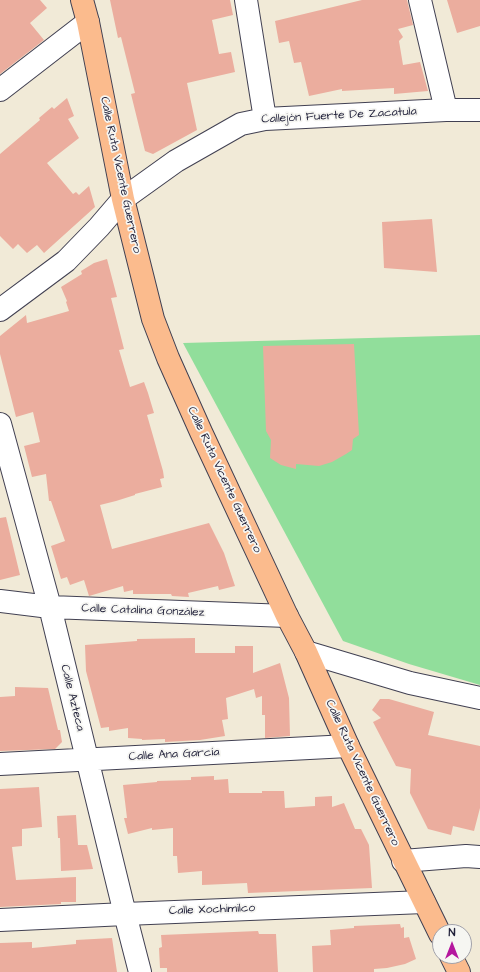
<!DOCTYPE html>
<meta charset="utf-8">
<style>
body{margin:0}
#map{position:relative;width:480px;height:972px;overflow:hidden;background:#f1ead7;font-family:"Architects Daughter",sans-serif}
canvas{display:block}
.north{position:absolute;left:432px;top:924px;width:40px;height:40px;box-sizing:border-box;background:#f6f6f2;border:1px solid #a1a1a9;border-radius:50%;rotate:0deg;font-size:11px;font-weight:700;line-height:16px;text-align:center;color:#22223b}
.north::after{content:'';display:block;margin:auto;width:14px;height:18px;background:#b5179e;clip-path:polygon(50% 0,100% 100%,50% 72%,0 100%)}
</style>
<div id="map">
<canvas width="480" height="972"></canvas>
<div class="north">N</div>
</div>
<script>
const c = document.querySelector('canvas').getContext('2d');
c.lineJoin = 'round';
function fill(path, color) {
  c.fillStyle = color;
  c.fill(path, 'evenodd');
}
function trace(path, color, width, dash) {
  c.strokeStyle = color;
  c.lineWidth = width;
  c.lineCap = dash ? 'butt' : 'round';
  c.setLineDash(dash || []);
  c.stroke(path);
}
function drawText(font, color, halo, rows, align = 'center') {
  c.font = font + ' "Architects Daughter",sans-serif';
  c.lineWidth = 3.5;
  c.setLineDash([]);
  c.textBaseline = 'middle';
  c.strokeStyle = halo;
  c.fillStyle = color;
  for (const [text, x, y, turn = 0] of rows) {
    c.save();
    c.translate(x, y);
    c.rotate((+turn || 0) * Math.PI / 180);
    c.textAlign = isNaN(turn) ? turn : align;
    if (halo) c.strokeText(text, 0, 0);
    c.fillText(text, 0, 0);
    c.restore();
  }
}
const green = new Path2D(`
 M 480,335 L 480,685 L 409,664 L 343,641 L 183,343 Z`);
const building = new Path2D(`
 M 0,0 L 40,0 L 47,8 L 30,23 L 44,40 L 0,74 Z
 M 110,0 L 230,0 L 233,15 L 212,20 L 219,54 L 231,52 L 235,72 L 187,83 L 197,130 L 153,154 L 145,151 L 131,94 L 135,93 L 121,37 L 118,38 Z
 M 362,0 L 407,0 L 413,25 L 398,29 L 403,37 L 399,41 L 403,65 L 420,62 L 428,91 L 394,94 L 394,88 L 342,91 L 342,89 L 309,96 L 301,62 L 294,63 L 289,41 L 279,43 L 275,21 Z
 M 447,0 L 480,0 L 480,26 L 457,33 Z
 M 67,98 L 74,116 L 68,119 L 79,138 L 47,163 L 73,194 L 76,192 L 79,195 L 89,186 L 95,207 L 44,253 L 37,245 L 27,253 L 18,244 L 13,249 L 0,236 L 0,154 L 40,120 L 39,118 L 52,107 L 54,109 Z
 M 432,219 L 437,272 L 384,268 L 382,222 Z
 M 107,259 L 117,297 L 111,298 L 124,349 L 119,350 L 130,387 L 144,382 L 148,393 L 154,413 L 147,415 L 163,471 L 164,478 L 160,479 L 162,487 L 135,494 L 135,495 L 116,501 L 100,505 L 112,549 L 209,523 L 224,553 L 235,586 L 219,590 L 218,586 L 188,593 L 189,597 L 172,596 L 171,594 L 133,594 L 133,590 L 124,592 L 123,586 L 89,596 L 84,580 L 70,585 L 67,577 L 61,579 L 51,546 L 65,541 L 51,501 L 49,501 L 46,474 L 32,477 L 24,446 L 40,442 L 33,412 L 16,417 L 0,354 L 0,336 L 26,315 L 27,323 L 69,311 L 66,302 L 67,301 L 61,287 L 82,274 L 81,271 L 94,263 Z
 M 354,344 L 359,435 L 353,439 L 352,450 L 346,454 L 332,462 L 319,466 L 296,464 L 296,469 L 281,465 L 270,458 L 271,440 L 266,431 L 263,346 Z
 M 6,517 L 20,575 L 0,580 L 0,518 Z
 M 195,638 L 195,653 L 235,653 L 235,646 L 253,646 L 253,673 L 280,663 L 289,698 L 290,736 L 265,738 L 265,715 L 262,715 L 262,696 L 256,698 L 254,689 L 226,698 L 228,719 L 222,720 L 225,736 L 200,740 L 165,742 L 165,739 L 142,740 L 142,739 L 128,738 L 128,728 L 109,731 L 109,727 L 101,728 L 86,671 L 85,645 L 137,641 L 137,639 Z
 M 15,687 L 48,688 L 58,730 L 60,730 L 62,742 L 55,749 L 0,751 L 0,697 L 15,696 Z
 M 380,699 L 389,699 L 434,712 L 428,735 L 480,746 L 480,808 L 474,831 L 453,826 L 451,835 L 428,829 L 410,793 L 411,769 L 396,766 L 373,722 L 381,718 L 372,710 Z
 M 214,776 L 214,780 L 228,779 L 229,793 L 262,793 L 262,791 L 284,791 L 285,808 L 315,806 L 315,797 L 332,796 L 332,807 L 344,803 L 355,829 L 361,829 L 369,845 L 372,888 L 248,893 L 247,883 L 202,885 L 202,871 L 178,873 L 177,856 L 173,856 L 173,828 L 152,830 L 152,828 L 128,834 L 124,818 L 127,818 L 123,785 L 157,782 L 157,781 L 191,780 L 191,777 Z
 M 39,787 L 42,827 L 22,829 L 22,846 L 12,847 L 16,880 L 76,877 L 76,902 L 61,902 L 61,904 L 0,907 L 0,789 Z
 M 76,815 L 78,845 L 87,845 L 93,869 L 61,871 L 60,838 L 58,838 L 57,816 Z
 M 400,924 L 401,928 L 404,927 L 404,938 L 409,937 L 416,959 L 405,964 L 387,968 L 374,969 L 374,972 L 313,972 L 312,946 L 331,945 L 330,930 L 354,928 L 354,926 Z
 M 258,931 L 259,934 L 276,934 L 278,972 L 167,972 L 167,968 L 160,968 L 159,948 L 162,947 L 161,935 Z
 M 112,938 L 117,972 L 0,972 L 0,943 L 32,942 L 32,948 L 76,944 L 76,940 Z`);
const minor = new Path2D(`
 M 246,0 L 265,119
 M 420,0 L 446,110
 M 0,90 L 88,22
 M 0,310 L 66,261 L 99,227 L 123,199 L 176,161 L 241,124 L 265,119 L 446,110 L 480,110
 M 0,424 L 50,607 L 125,914 L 140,972
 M 0,601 L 50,607 L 287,616
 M 306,652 L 410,683 L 480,698
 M 0,764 L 348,746
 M 403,861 L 466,856 L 480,857
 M 0,920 L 125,914 L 424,902`);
const major = new Path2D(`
 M 82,0 L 88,22 L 123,199 L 153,319 L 168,358 L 201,432 L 287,616 L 306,652 L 348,746 L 440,934
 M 451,956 L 459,972`);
const streetNames = [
 ["Callejón Fuerte De Zacatula",339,116,-3],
 ["Calle Ruta Vicente Guerrero",120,175,78],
 ["Calle Ruta Vicente Guerrero",224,480,65],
 ["Calle Catalina González",143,611,2],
 ["Calle Azteca",72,698,76],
 ["Calle Ana García",174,755,-3],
 ["Calle Ruta Vicente Guerrero",362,773,65],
 ["Calle Xochimilco",212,910,-2]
];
fill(green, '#91de9b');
fill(building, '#ebad9e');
trace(minor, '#414052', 24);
trace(major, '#414052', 24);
trace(minor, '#fff', 22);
trace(major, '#fbbb8d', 22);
drawText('12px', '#22223b', '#f6f6f2', streetNames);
</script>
